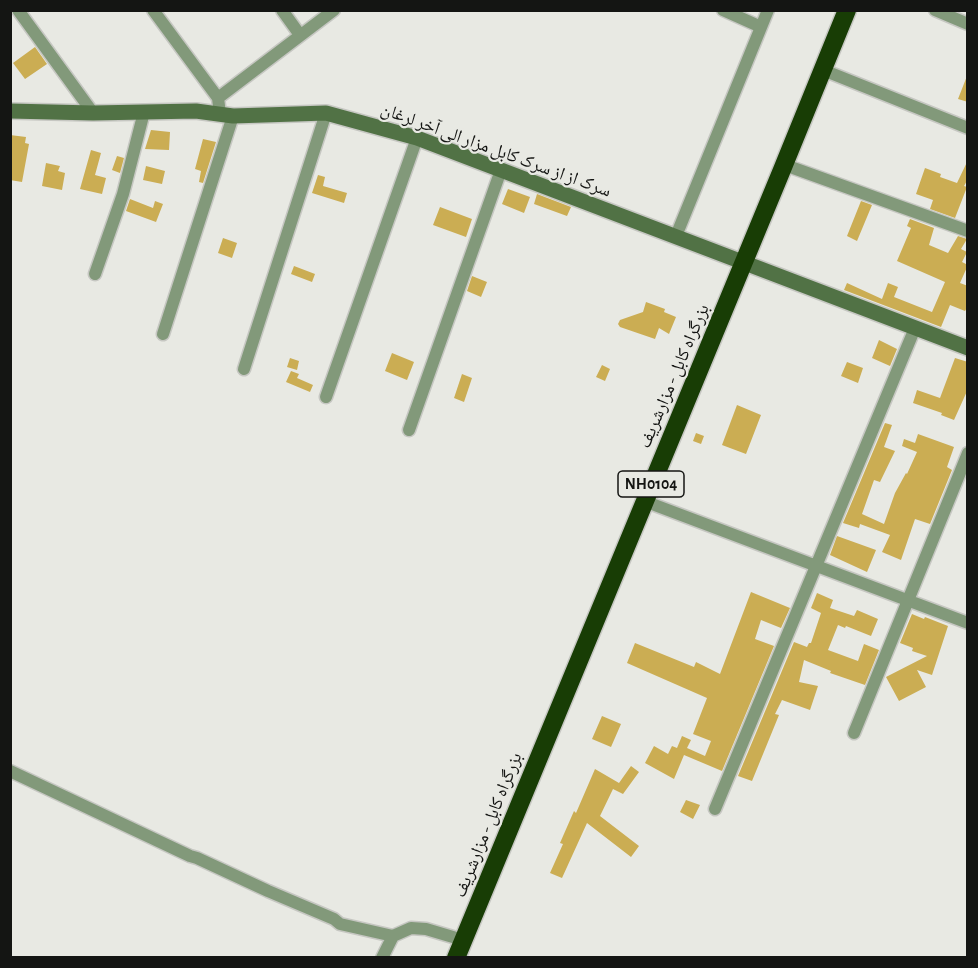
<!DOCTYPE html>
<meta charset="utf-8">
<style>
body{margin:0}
#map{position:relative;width:978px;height:968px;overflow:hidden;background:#e8e9e3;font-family:"Alegreya Sans",sans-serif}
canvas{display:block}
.frame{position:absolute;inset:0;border:12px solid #141513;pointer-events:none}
</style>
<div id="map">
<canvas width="978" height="968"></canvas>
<div class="frame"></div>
</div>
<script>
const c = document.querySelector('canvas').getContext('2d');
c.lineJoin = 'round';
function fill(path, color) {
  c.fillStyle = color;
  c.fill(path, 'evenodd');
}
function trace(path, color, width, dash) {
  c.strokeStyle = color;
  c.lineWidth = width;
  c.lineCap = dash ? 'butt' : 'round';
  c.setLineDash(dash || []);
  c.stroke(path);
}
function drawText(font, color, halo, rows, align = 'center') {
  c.font = font + ' "Alegreya Sans","Noto Naskh Arabic",sans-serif';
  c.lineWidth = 4.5;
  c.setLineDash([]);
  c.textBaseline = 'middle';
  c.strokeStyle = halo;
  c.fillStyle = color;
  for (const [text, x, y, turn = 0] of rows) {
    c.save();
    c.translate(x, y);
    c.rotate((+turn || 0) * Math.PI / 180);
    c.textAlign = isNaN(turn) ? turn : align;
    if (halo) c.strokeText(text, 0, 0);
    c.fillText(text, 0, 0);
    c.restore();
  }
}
const building = new Path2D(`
 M 35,47 L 47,64 L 25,79 L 13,63 Z
 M 967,76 L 968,76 L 968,102 L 958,99 Z
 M 151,130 L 170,132 L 169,150 L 145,149 Z
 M 10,135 L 26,137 L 25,143 L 29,144 L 22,182 L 10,180 L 12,157 Z
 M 203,139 L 216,142 L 203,183 L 199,182 L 201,171 L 195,169 Z
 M 91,150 L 101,153 L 95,175 L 106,178 L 102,194 L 80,189 Z
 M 117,156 L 124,158 L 120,173 L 112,170 Z
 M 968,160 L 968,179 L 964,186 L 967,187 L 955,218 L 930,209 L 933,200 L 916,194 L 925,168 L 941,174 L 940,177 L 957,183 Z
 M 46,163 L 60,166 L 58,171 L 65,173 L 62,190 L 42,186 Z
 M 146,166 L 165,171 L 162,184 L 143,180 Z
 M 318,175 L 325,177 L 323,186 L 347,193 L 344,203 L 312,193 Z
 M 508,189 L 530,197 L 524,213 L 502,204 Z
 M 537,194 L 571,207 L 567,216 L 534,204 Z
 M 130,199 L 153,208 L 155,201 L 163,204 L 156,222 L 126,211 Z
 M 861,201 L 872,205 L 857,241 L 847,236 Z
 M 440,207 L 472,219 L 466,237 L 433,225 Z
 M 910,219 L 934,228 L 929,245 L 948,253 L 958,236 L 967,239 L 961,249 L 967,252 L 962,262 L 968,265 L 960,283 L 968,286 L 968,306 L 965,311 L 950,305 L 941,327 L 844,290 L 847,283 L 882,299 L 888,283 L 898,287 L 894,297 L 932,312 L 945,282 L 897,261 L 911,228 L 907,226 Z
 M 223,238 L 237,243 L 232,258 L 218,253 Z
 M 294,266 L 315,274 L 312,282 L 291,274 Z
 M 472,276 L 487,282 L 481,297 L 467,291 Z
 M 646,302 L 665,309 L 664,312 L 676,317 L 669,334 L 659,328 L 655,339 L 620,327 L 618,324 L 620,320 L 643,312 Z
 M 879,340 L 897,349 L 890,366 L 872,358 Z
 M 392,353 L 414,362 L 407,380 L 385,371 Z
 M 290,358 L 299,361 L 297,370 L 287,367 Z
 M 955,358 L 968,362 L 968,389 L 954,420 L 941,415 L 942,413 L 913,403 L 917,390 L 940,398 Z
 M 847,362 L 863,368 L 858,383 L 841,376 Z
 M 602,365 L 610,369 L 605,381 L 596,377 Z
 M 291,371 L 299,374 L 297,378 L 313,385 L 310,392 L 286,382 Z
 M 462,374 L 472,378 L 464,402 L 454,398 Z
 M 737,405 L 761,415 L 746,454 L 722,445 Z
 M 885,423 L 892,425 L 884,447 L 895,451 L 880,482 L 874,480 L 862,514 L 884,524 L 895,493 L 906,473 L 907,474 L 917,452 L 902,446 L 904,439 L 915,443 L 918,434 L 954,447 L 947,467 L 952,470 L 930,524 L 915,519 L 901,560 L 882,552 L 890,535 L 860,524 L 859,528 L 843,523 Z
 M 696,433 L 704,436 L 701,444 L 693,441 Z
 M 837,536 L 876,550 L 867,572 L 830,555 Z
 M 751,592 L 790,608 L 781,628 L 761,620 L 755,639 L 774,646 L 722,771 L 684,755 L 674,779 L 645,763 L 654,746 L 668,754 L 672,746 L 677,748 L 682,736 L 691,740 L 687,748 L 705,756 L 711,741 L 693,734 L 707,698 L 627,663 L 635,643 L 694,667 L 696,662 L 720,674 Z
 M 817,593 L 833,600 L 830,608 L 854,616 L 857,610 L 878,619 L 871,636 L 846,626 L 845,628 L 838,625 L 828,650 L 858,661 L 864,644 L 879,650 L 865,685 L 830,673 L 831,671 L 804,660 L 799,682 L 818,686 L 810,710 L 782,700 L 775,714 L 779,715 L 752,781 L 738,776 L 794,642 L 807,647 L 809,643 L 811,643 L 821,613 L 811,608 Z
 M 912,614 L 924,619 L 925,617 L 948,626 L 932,675 L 917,670 L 926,687 L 899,701 L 886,677 L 927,656 L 912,651 L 913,648 L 900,643 Z
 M 602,716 L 621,724 L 611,747 L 592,739 Z
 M 631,766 L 639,772 L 623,794 L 613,789 L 600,816 L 639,846 L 631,857 L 587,823 L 562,878 L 550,873 L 563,844 L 560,843 L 574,811 L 576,813 L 595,769 L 619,783 Z
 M 686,800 L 700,805 L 693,819 L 680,812 Z`);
const street = new Path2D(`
 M 18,10 L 93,113
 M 153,10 L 218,98
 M 282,10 L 300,35
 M 723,10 L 761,27
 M 935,10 L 968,24
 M 823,70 L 968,128
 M 220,114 L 218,98 L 334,10
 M 785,165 L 968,231
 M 676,236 L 768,10
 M 95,274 L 123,194 L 144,112
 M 163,334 L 233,116
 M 244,369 L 326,113
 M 326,397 L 417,138
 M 409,430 L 501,170
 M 644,501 L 968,623
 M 854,733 L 968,453
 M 10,771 L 190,856 L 197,858 L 268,891 L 334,919 L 340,924 L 393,936 L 411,928 L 426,929 L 463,940
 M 715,809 L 915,328
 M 382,958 L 393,936`);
const secondary = new Path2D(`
 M 10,111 L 93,113 L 196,111 L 233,116 L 326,113 L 417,138 L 968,348`);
const highway = new Path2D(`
 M 456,958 C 586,642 719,327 847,10`);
const shields = [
 [651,484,66]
];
const shieldNames = [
 ["NH0104",651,484]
];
const streetNames = [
 ["سرک از از سرک کابل مزار الی آخر لرغان",496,150,20],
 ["بزرگراه کابل - مزارشریف",674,376,-67],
 ["بزرگراه کابل - مزارشریف",488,825,-68]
];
fill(building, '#cbad53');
trace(street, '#c6c7c2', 15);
trace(secondary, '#c6c7c2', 18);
trace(highway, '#c6c7c2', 21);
trace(street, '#82997a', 12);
trace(secondary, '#517245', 15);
trace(highway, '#183d05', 18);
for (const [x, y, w] of shields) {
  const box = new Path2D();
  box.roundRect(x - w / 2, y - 13, w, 26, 4.5);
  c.fillStyle = '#e8e9e3';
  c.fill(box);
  trace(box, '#141513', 1.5);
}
drawText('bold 16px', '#141513', null, shieldNames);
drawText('18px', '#141513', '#e8e9e3', streetNames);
</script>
